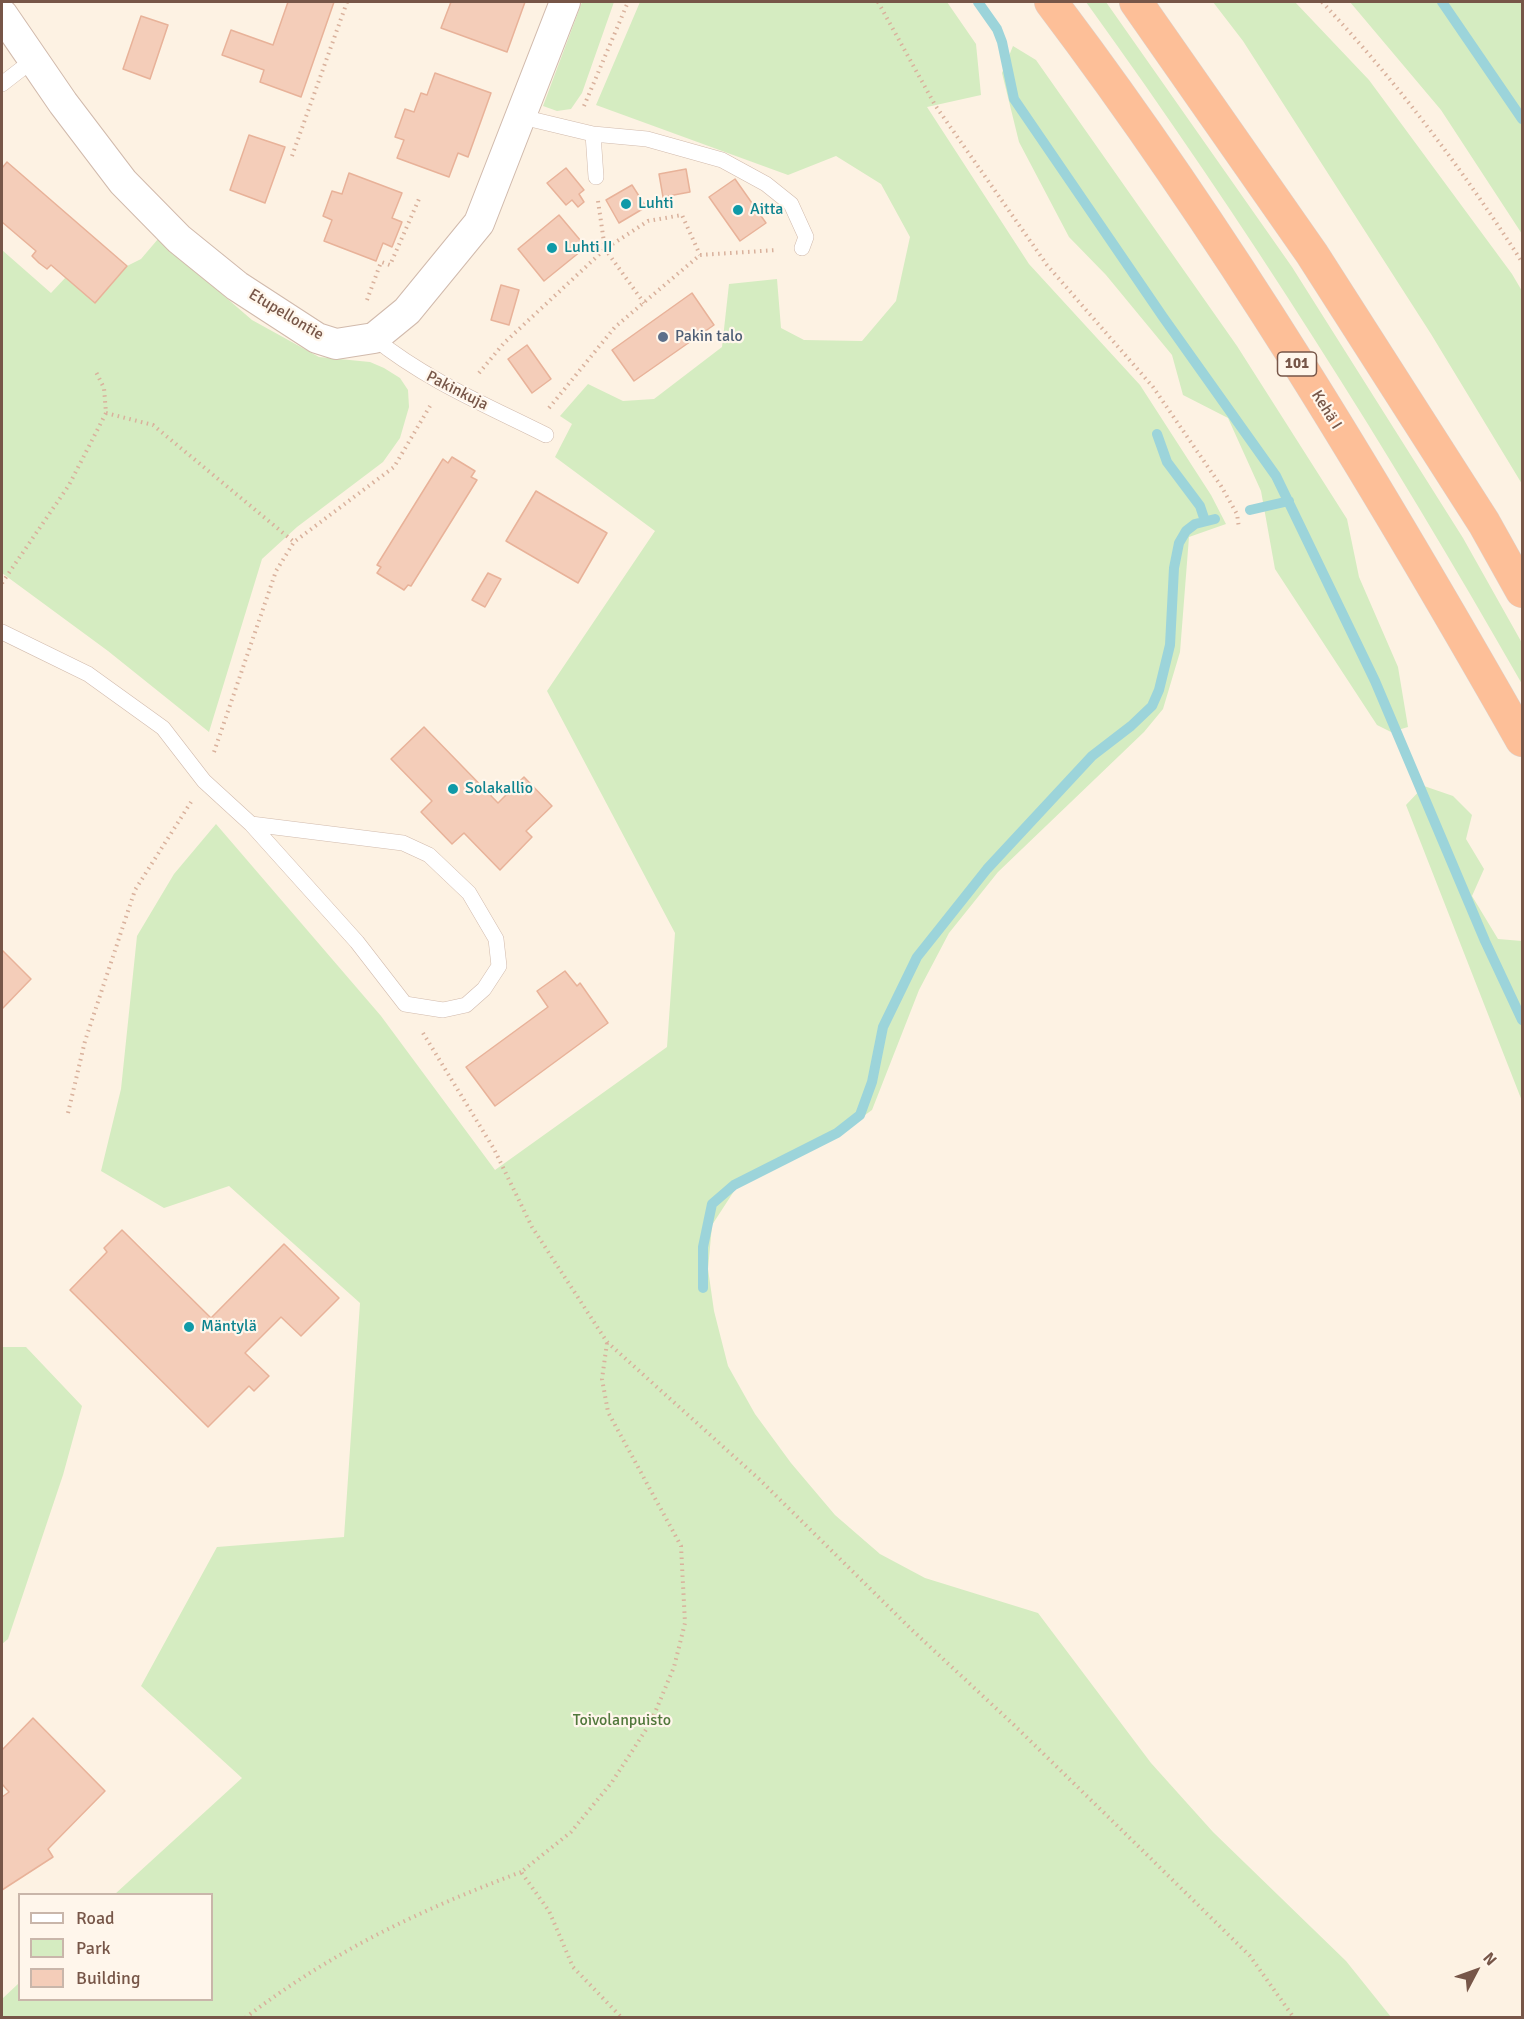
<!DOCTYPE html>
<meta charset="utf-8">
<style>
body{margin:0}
#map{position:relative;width:1524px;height:2019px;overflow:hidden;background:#fdf2e3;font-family:Signika,sans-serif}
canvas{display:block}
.frame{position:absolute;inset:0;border:3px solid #775648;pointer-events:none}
.legend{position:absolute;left:18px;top:1893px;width:195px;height:108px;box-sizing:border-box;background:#fff6eb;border:2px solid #c9b6aa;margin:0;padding:8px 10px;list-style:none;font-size:18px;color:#775648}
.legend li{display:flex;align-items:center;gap:12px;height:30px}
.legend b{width:30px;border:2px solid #c9b6aa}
.north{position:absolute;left:1446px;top:1941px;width:60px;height:60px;-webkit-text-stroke:4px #fff6eb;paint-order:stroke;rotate:49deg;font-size:16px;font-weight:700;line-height:24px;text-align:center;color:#775648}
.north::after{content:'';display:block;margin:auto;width:21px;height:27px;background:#775648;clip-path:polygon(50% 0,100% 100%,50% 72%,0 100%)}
</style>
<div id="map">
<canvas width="1524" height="2019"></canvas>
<div class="frame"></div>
<ul class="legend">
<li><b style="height:8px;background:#fff"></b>Road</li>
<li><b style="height:16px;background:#d5ecc1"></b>Park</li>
<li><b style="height:16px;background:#f4cdb9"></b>Building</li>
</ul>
<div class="north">N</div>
</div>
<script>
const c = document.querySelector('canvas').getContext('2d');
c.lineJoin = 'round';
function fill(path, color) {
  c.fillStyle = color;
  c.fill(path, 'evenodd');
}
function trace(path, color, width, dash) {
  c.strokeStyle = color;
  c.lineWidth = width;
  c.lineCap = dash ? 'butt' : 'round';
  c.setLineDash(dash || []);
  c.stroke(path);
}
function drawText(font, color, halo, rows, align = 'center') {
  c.font = font + ' Signika,sans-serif';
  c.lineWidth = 4.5;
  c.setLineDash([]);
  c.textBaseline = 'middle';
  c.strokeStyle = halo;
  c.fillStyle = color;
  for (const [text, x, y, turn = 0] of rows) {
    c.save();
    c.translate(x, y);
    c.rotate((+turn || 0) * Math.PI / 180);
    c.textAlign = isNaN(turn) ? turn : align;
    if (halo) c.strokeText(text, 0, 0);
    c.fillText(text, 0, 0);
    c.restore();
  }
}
const green = new Path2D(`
 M 582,2 L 614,2 L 582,93 L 571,109 L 557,111 L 543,106 Z
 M 640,2 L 947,2 L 976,44 L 981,95 L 927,107 L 1029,264 L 1140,385 L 1211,495 L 1226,524 L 1189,537 L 1180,652 L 1163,709 L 1144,732 L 998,872 L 949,933 L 919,990 L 872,1110 L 837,1135 L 738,1185 L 712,1225 L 708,1269 L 714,1311 L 728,1366 L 755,1414 L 791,1463 L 835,1515 L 880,1554 L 925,1578 L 1038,1613 L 1151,1763 L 1213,1832 L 1346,1961 L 1391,2017 L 2,2017 L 2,1999 L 19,1983 L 20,2000 L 212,2000 L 212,1894 L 115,1894 L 242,1778 L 141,1686 L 217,1547 L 344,1537 L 360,1303 L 229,1186 L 164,1208 L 101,1171 L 121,1089 L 137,936 L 174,874 L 216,824 L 381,1016 L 495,1170 L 667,1047 L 675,933 L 547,691 L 655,531 L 555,457 L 572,424 L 560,416 L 588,384 L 623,401 L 654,399 L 722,347 L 729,284 L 777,279 L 781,328 L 804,340 L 862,341 L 896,301 L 910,237 L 881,184 L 836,156 L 788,175 L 596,105 Z
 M 1086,2 L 1106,2 L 1292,267 L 1463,538 L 1522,643 L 1522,684 C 1389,450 1244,221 1086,2 Z
 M 1213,2 L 1295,2 L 1369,80 L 1512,274 L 1522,291 L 1522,484 L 1431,334 L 1243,41 Z
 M 1350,2 L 1522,2 L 1522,234 L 1441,110 Z
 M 1013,46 L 1036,60 L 1237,346 L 1347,519 L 1359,577 L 1398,667 L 1408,727 L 1391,732 L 1377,725 L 1275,569 L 1261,491 L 1228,418 L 1183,395 L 1172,355 L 1106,275 L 1069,237 L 1019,142 L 1002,73 Z
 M 158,239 L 252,320 L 319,357 L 370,362 L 384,368 L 400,378 L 408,390 L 409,407 L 400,438 L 383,462 L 297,527 L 262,559 L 209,732 L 108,651 L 2,573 L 2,250 L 51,293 L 66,277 L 95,303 L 127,266 L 141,259 Z
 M 1424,786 L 1453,796 L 1472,815 L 1466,839 L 1484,869 L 1472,896 L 1498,939 L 1522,941 L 1522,1101 L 1406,805 Z
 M 2,1347 L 26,1347 L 82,1406 L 63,1475 L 8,1639 L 2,1644 Z`);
const stream = new Path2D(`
 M 978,2 L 997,29 L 1002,42 L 1014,99 L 1163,317 L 1276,476 L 1375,681 L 1485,941 L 1522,1020
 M 1442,2 L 1522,119
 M 1157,434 L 1167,462 L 1200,506 L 1205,521
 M 1250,510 L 1289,501
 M 703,1288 L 703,1247 L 712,1204 L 734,1185 L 837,1133 L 860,1115 L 872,1082 L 883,1027 L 917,957 L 987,869 L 1092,756 L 1131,726 L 1152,706 L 1159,690 L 1170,645 L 1174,568 L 1179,543 L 1186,531 L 1195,524 L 1215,519`);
const building = new Path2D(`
 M 288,2 L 334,2 L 301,97 L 260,82 L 264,70 L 222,55 L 231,30 L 273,45 Z
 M 451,2 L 525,2 L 507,52 L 441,28 Z
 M 141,16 L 168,25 L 150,79 L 123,69 Z
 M 435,73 L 491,93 L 468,157 L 458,153 L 449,177 L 397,158 L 404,140 L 395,137 L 405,109 L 414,112 L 421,93 L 427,95 Z
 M 249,135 L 285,147 L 265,203 L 230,190 Z
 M 7,162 L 127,266 L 95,303 L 51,265 L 47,269 L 39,263 L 32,256 L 36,251 L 2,222 L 2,168 Z
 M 566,168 L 584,190 L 579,194 L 584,202 L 578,207 L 572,200 L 566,205 L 547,183 Z
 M 686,169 L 690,192 L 663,197 L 659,174 Z
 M 349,173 L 402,193 L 392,218 L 402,222 L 392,247 L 383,243 L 376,261 L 324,241 L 332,220 L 323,216 L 332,191 L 342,194 Z
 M 735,179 L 766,223 L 740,241 L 709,197 Z
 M 632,185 L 646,207 L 619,223 L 606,200 Z
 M 559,215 L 586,247 L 544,281 L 518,249 Z
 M 501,285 L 519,290 L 509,325 L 491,320 Z
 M 692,293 L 714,325 L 634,381 L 612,350 Z
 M 527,345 L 551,379 L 532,393 L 508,359 Z
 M 452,457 L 475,471 L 471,477 L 477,480 L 411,586 L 408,585 L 404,590 L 377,573 L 381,567 L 377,565 L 443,459 L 448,463 Z
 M 536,491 L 607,533 L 578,583 L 506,541 Z
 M 488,573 L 501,579 L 485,607 L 472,600 Z
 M 424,727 L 498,803 L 524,777 L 552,806 L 526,831 L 532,837 L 500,870 L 464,833 L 452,844 L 421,812 L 432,801 L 391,759 Z
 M 2,950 L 31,979 L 2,1009 Z
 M 565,971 L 577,986 L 580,983 L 608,1023 L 495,1106 L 466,1067 L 548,1007 L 537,991 Z
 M 122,1230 L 211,1318 L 284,1244 L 339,1298 L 301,1336 L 281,1317 L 245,1353 L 269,1376 L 254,1391 L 249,1386 L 208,1427 L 70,1290 L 107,1252 L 104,1248 Z
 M 33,1718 L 105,1791 L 48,1849 L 53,1857 L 2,1890 L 2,1797 L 9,1792 L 2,1784 L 2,1750 Z`);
const path = new Path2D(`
 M 878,2 L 935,105 L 1047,265 L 1153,387 L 1221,486 L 1237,514 L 1239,528
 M 1322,2 C 1397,82 1463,170 1522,262
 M 584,106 L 628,2
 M 292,156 L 347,2
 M 598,201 L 605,249 L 644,303
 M 367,300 L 381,262 L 390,265 L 419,199
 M 479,373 L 504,343 L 605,249 L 648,221 L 682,215 L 700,255
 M 549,408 L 615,327 L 700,255 L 777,250
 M 106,413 L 153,425 L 294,542
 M 2,583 L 69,485 L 106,413 L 104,388 L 95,370
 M 214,752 L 276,571 L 294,542 L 394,467 L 430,406
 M 423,1033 L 494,1149 L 532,1227 L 607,1342 L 759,1479 L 912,1630 L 1014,1725 L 1137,1845 L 1250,1956 L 1294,2018
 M 68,1113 L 85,1041 L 135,890 L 191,802
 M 607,1343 L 602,1379 L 608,1412 L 681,1546 L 685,1623 L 674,1667 L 651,1722 L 612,1782 L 571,1832 L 521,1872 L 549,1911 L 573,1967 L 622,2018
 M 245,2018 C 333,1951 418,1911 521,1872`);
const service = new Path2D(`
 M 2,84 L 33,60
 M 522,117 L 593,134 L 647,139 L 722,160 L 766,184 L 791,204 L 806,237 L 802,248
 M 593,134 L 596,177
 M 374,338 C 426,380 486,405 546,435
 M 2,632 L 88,674 L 163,728 L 204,781 L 251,824 L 357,942 L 405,1004 L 443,1010 L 466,1005 L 484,989 L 499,966 L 496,939 L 469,893 L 429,855 L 403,843 L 251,824`);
const minor = new Path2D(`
 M 2,14 L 63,103 L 123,182 L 179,239 L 237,286 L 317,338 L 336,344 L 374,338 L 407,311 L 479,223 L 565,2`);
const trunk = new Path2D(`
 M 1051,2 C 1227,235 1378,487 1522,740
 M 1136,2 L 1312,254 L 1484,523 L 1522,591`);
const markers = [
 [626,204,6,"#0f9aa8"],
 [738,210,6,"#0f9aa8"],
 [552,248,6,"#0f9aa8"],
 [663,337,6,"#5c6f8a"],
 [453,789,6,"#0f9aa8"],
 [189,1327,6,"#0f9aa8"]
];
const shields = [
 [1297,364,39]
];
const shieldNames = [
 ["101",1297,364]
];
const cultureNames = [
 ["Luhti",638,204],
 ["Aitta",750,210],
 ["Luhti II",564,248],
 ["Solakallio",465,789],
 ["Mäntylä",201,1327]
];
const streetNames = [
 ["Etupellontie",286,315,31],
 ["Pakinkuja",457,391,27],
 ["Kehä I",1326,410,58]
];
const serviceNames = [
 ["Pakin talo",675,337]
];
const parkNames = [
 ["Toivolanpuisto",622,1721]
];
fill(green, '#d5ecc1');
trace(stream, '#9cd4da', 10);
fill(building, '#f4cdb9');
trace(building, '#e8b299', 1.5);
trace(service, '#d1baac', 16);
trace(minor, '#d1baac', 32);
trace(trunk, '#dcd3cf', 34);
trace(path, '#d9b19c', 4, [1.5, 4.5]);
trace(service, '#fff', 15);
trace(minor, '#fff', 30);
trace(trunk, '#fdbf98', 33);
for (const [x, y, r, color] of markers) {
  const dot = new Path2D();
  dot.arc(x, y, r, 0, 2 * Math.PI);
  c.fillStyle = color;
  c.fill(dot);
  trace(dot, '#fff6eb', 2);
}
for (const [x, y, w] of shields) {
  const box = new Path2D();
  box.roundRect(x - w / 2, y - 12, w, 24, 4.5);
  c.fillStyle = '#fff6eb';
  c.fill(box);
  trace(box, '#775648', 1.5);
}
drawText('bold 15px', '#775648', null, shieldNames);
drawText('16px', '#0d838f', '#fff6eb', cultureNames, 'left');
drawText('16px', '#775648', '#fff6eb', streetNames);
drawText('16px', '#4e5e75', '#fff6eb', serviceNames, 'left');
drawText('16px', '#51783c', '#fff6eb', parkNames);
</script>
